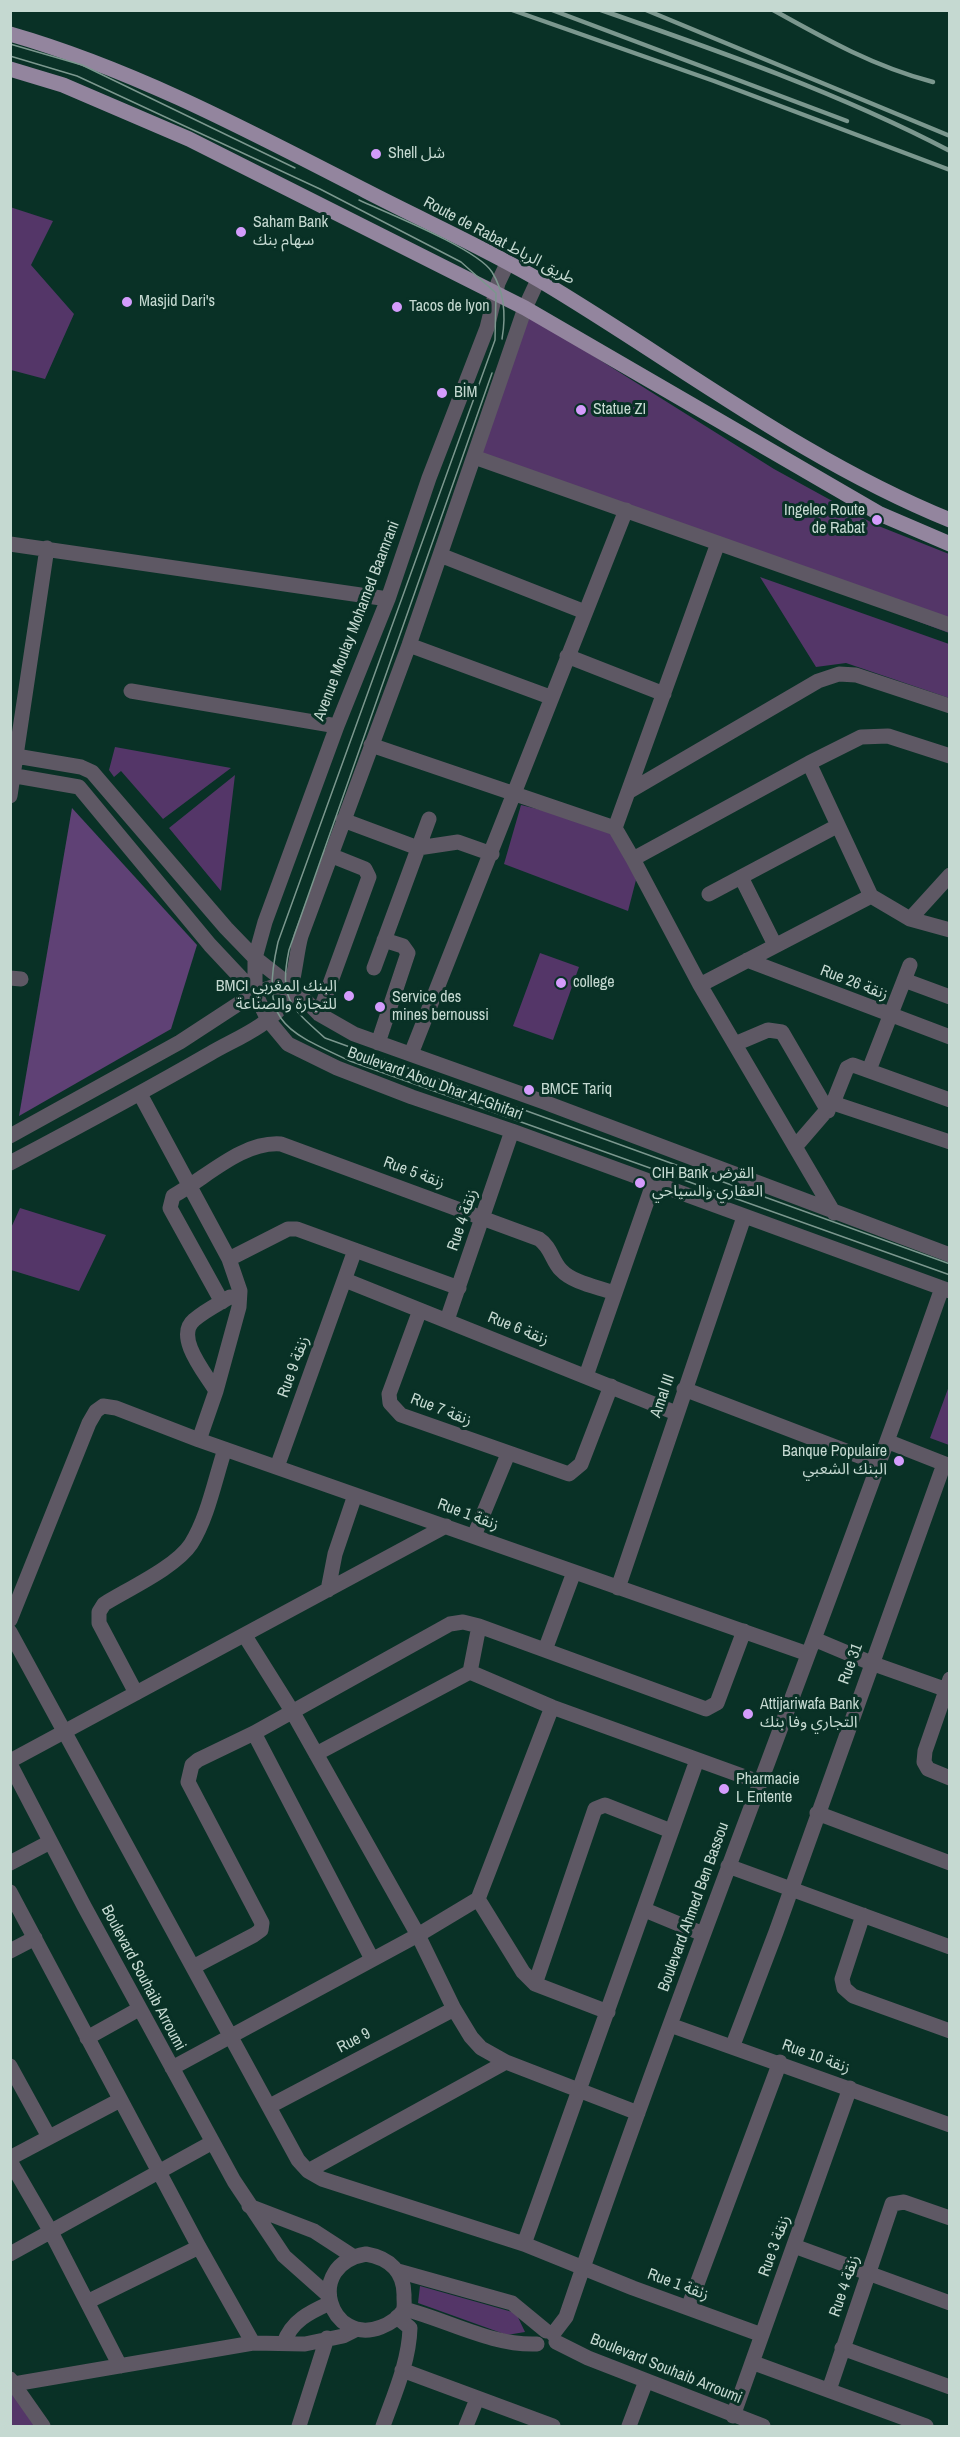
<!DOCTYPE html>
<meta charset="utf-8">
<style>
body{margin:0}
#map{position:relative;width:960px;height:2437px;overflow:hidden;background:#093126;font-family:"Archivo Narrow",sans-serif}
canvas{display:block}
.frame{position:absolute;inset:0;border:12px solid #c5d9d1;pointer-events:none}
</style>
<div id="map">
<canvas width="960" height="2437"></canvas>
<div class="frame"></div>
</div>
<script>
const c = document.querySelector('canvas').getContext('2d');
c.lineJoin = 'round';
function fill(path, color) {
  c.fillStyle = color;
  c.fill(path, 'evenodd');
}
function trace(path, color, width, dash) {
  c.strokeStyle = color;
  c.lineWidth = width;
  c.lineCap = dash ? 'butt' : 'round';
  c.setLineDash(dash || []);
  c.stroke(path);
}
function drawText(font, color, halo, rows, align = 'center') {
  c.font = font + ' "Archivo Narrow","Noto Sans Arabic",sans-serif';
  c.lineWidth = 6;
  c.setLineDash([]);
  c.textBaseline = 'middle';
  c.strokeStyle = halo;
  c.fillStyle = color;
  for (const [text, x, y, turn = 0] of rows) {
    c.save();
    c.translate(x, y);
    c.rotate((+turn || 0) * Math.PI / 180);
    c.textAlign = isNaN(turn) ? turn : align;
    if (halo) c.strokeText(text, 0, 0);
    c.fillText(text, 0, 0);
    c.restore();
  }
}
const green = new Path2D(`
 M 10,207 L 53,221 L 31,265 L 74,314 L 45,379 L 11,370 Z
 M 528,315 L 774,469 L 876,525 L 949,554 L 949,633 L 475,455 Z
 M 760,577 L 949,644 L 949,698 L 846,663 L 816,667 Z
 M 115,747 L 231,768 L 163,819 L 121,771 L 114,777 L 109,770 Z
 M 235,775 L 221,891 L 169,828 Z
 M 521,805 L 615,828 L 636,880 L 628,911 L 504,864 Z
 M 540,953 L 579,967 L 553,1040 L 513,1026 Z
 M 20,1208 L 106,1235 L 79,1291 L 11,1270 L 11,1228 Z
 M 949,1386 L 949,1445 L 930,1438 Z
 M 420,2286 L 516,2313 L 525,2332 L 507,2335 L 418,2303 Z
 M 11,2392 L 40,2426 L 11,2426 Z`);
const forest = new Path2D(`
 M 72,808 L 197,945 L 171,1029 L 19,1116 Z`);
const minor = new Path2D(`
 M 474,457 L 950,625
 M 10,544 L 388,599
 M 440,555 L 585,612
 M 409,645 L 550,697
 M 567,656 L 664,694
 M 131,691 L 337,726
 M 371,745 L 615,828 L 633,859
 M 10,755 L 81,767 L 92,772 L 226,928 L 255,958 L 292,987 L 319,1014 L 354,1034 L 544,1102 L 950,1255
 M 809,763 L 871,896
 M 10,775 L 79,787 L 210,945 L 255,993 L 268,1020 L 288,1044 L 337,1068 L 412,1097 L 512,1131 L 950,1291
 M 628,792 L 818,681 L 839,674 L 856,675 L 950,706
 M 10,796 L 47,548
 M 343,820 L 418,848 L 458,842 L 492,854
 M 615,828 L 718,543
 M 741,877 L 775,945
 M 709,894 L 837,826
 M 910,919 L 950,875
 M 747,960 L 950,1037
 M 374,968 L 429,819
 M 10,978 L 21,979
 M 904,980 L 950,997
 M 700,985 L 871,896 L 910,919 L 950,930
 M 255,993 L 255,958 L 265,922 L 337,726 L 388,599 L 429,478 L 487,328 L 498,283 L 507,264
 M 319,1014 L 369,877 L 365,869 L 330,855
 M 378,1043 L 408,953 L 403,946 L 384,940
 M 735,1044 L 768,1030 L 782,1032 L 828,1111
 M 411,1054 L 626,510
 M 869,1070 L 910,965
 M 140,1094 L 229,1259 L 240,1291 L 239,1307 L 216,1391 L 199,1440
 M 833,1103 L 847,1068 L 853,1065 L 950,1100
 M 10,1136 L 180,1042 L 255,993 L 272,987 L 292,987
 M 795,1147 L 833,1103 L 950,1142
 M 10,1163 C 78,1127 145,1091 211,1053 C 235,1039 269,1026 285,1002 C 294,989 296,953 301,936 L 409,645 L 525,308 L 538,280
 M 834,1213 L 700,985 L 633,859 L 809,763 L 861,737 L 888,736 L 950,756
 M 229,1259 L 288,1229 L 297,1229 L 459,1288
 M 345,1280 L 676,1413
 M 222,1302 L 170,1208 L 173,1196 C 206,1178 242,1141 281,1144 L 539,1239 C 551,1247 552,1261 561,1270 C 573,1283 598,1287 614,1293
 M 420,1310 L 389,1394 L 390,1403 L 401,1415 L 569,1474 L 581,1464 L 611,1386
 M 447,1320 L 512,1131
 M 586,1376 L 653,1184
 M 684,1389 L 880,1464
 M 216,1391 C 206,1374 174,1337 194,1320 C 204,1311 218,1304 230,1297
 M 889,1442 L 950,1466
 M 277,1467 L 355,1250
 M 474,1536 L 508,1454
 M 618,1588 L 744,1217
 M 328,1590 L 335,1554 L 355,1495
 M 10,1620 L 89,1423 L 96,1411 L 103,1406 L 116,1408 L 199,1440 L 808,1654
 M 10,1632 L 298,2160 L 308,2171 L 322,2179 L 524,2244 L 633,2288 L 762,2335
 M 245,1636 L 292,1711 L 418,1935 L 454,2009 L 471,2037 L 481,2048 L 506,2062 L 638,2113
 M 814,1639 L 871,1663 L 950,1691
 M 545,1650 L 574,1572
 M 470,1672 L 552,1707 L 759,1782
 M 950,1679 L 925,1751 L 924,1762 L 928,1769 L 950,1778
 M 136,1693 L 99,1623 L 99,1612 L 104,1604 C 128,1589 176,1567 191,1544 C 208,1517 215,1479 225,1449
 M 254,1733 L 372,1959
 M 316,1754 L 470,1672 L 479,1626
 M 10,1761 L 446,1526
 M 10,1764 L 84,1906 L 234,2181 L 284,2256 L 329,2296
 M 817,1813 L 950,1863
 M 10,1863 L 50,1842
 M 728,1866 L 950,1947
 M 10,1892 L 199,2247 L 253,2343
 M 478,1899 L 523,1972 L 535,1984 L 608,2012
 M 645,1910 L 703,1934
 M 863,1915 L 842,1979 L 844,1988 L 853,1996 L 950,2031
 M 10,1951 L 35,1938
 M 195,1966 L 254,1935 L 261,1930 L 262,1923 L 188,1782 L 192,1765 L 198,1760 L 254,1733 L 450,1624 L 463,1622 L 479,1626 L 706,1709 L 717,1703 L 744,1631
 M 535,1984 L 595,1809 L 605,1805 L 671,1831
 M 670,2025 L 950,2125
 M 87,2038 L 139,2009
 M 733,2045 L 776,1932 L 944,1464
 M 10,2066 L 49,2137
 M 172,2068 L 418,1935 L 478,1899 L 552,1707
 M 270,2106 L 454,2009
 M 10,2158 L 120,2100
 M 10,2161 L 51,2232 L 120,2366
 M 308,2171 L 506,2062
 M 249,2206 L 314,2231 L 354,2257
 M 524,2244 L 697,1760
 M 794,2246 L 950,2303
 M 10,2254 L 211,2143
 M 366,2254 C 389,2258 405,2272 404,2297 C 404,2302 405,2307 403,2311 C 398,2318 389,2324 381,2327 C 330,2347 303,2265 366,2254 Z
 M 398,2271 L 512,2303 L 546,2331
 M 87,2302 L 199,2247
 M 688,2308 L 780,2062
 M 404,2309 C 448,2320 492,2346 537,2344
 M 553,2334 L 566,2317 C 684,1971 821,1633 942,1288
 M 556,2342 L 588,2358 L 763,2426
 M 284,2343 C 291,2321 310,2312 330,2303
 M 842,2348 L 950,2387
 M 754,2363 L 926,2426
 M 402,2370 L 553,2426
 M 10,2379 L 43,2426
 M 14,2384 L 253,2343 L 305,2344 L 343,2336 L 357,2329
 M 829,2390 L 892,2204 L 904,2202 L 950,2218
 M 733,2416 L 850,2088
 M 299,2426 L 327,2338
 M 383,2426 C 394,2395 409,2362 410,2328 L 397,2317
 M 466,2426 L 477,2399
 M 629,2426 L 646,2381`);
const major = new Path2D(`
 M 10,34 C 135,70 251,132 366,191 C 424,221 485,248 541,281 C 677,362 802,460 950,520
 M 10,69 L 63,85 L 189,139 L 525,308 L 880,514 L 950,544`);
const tram = new Path2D(`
 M 10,44 L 82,65 L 295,168
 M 10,56 L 77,76 L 320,189 L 461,262 L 496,293 L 495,340 L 278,942 C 260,1022 283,1030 350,1061 L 950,1275
 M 359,200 C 387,213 478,249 492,272 C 505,293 506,316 502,339
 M 492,373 L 289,950 C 279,998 290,1007 325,1038 L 950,1264`);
const rail = new Path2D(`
 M 512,10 L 714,81 L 950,170
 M 552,10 L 847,121
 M 601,10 C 719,51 839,93 950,151
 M 646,10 L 950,136
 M 773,10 C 825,39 875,67 933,82`);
const markers = [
 [376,154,6,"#d49cfc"],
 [241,232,6,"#d49cfc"],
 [127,302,6,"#d49cfc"],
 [397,307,6,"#d49cfc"],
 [442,393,6,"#d49cfc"],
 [581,410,6,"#d49cfc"],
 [877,520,6,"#d49cfc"],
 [561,983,6,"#d49cfc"],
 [349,996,6,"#d49cfc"],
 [380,1007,6,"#d49cfc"],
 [529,1090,6,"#d49cfc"],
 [640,1183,6,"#d49cfc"],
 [899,1461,6,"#d49cfc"],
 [748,1714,6,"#d49cfc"],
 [724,1789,6,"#d49cfc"]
];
const poiNames = [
 ["Shell شل",388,154],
 ["Saham Bank",253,223],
 ["سهام بنك",253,241],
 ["Masjid Dari's",139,302],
 ["Tacos de lyon",409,307],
 ["BİM",454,393],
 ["Statue ZI",593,410],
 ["Ingelec Route",865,511,"right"],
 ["de Rabat",865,529,"right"],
 ["college",573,983],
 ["BMCI البنك المغربي",337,987,"right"],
 ["للتجارة والصناعة",337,1005,"right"],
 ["Service des",392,998],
 ["mines bernoussi",392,1016],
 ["BMCE Tariq",541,1090],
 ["CIH Bank القرض",652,1174],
 ["العقاري والسياحي",652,1192],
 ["Banque Populaire",887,1452,"right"],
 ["البنك الشعبي",887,1470,"right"],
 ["Attijariwafa Bank",760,1705],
 ["التجاري وفا بنك",760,1723],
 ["Pharmacie",736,1780],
 ["L Entente",736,1798]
];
const streetNames = [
 ["Route de Rabat طريق الرباط",499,241,28],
 ["Avenue Moulay Mohamed Baamrani",357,621,-69],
 ["Rue 26 زنقة",854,983,21],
 ["Boulevard Abou Dhar Al-Ghifari",435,1084,20],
 ["Rue 5 زنقة",414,1173,20],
 ["Rue 4 زنقة",463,1220,-71],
 ["Rue 6 زنقة",518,1329,22],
 ["Rue 9 زنقة",294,1367,-70],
 ["Amal III",663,1396,-71],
 ["Rue 7 زنقة",441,1410,21],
 ["Rue 1 زنقة",468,1515,20],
 ["Rue 31",851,1664,-70],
 ["Boulevard Ahmed Ben Bassou",694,1907,-70],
 ["Boulevard Souhaib Arroumi",143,1978,62],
 ["Rue 9",354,2041,-28],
 ["Rue 10 زنقة",816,2057,20],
 ["Rue 3 زنقة",775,2246,-70],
 ["Rue 1 زنقة",678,2285,20],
 ["Rue 4 زنقة",845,2286,-71],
 ["Boulevard Souhaib Arroumi",666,2369,22]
];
fill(green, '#543668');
fill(forest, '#5f4175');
trace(minor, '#5e5864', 15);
trace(major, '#93859e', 15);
trace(tram, '#7b978e', 1.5);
trace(rail, '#7b978e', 4.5);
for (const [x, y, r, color] of markers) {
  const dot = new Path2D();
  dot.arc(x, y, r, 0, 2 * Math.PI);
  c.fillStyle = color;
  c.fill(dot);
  trace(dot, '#093126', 2);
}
drawText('16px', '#c5d9d1', '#093126', poiNames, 'left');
drawText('16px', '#c5d9d1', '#093126', streetNames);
</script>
